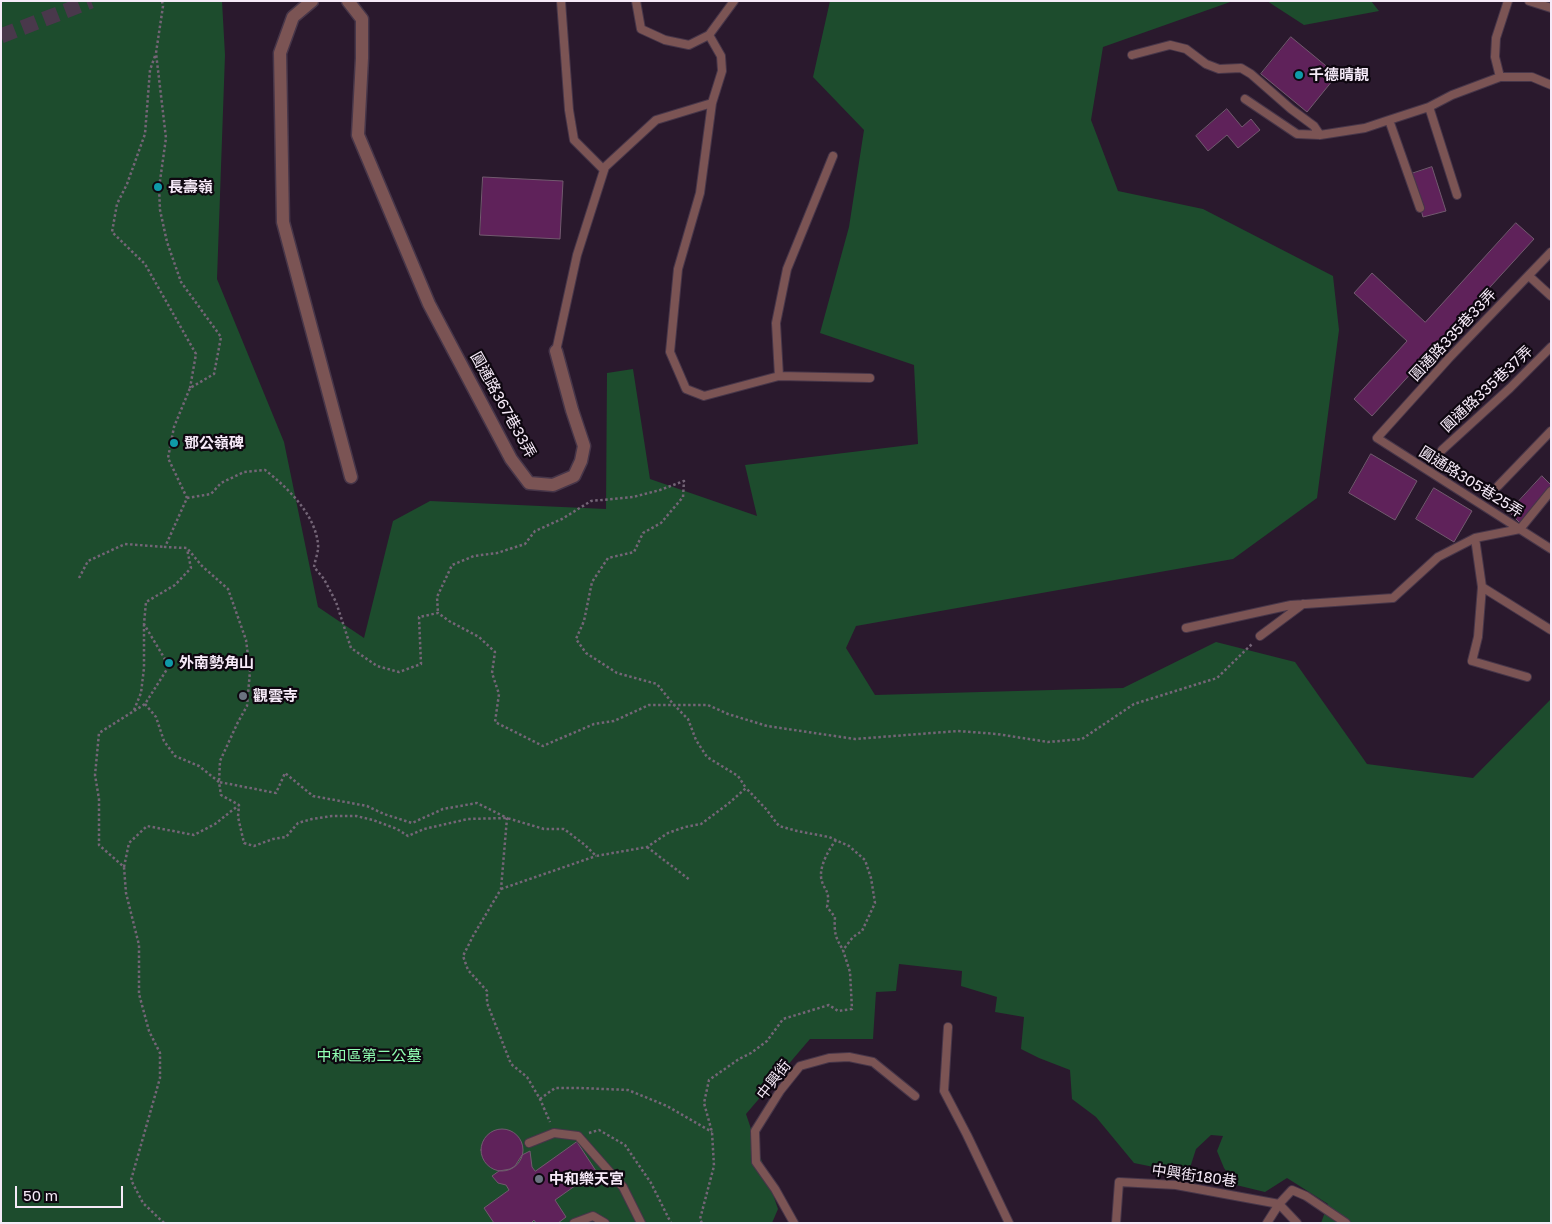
<!DOCTYPE html>
<meta charset="utf-8">
<style>
body{margin:0}
#map{position:relative;width:1552px;height:1224px;overflow:hidden;background:#2a192d;font-family:"Golos Text",sans-serif}
canvas{display:block}
.frame{position:absolute;inset:0;border:2px solid #f6eaf8;pointer-events:none}
.scale{position:absolute;left:15px;top:1186px;width:108px;height:22px;box-sizing:border-box;border:2px solid #f6eaf8;border-top:0;padding-left:6px;font-size:15px;line-height:18px;white-space:nowrap;color:#f6eaf8;-webkit-text-stroke:4px #0e0710;paint-order:stroke}
</style>
<div id="map">
<canvas width="1552" height="1224"></canvas>
<div class="frame"></div>
<div class="scale">50 m</div>
</div>
<script>
const c = document.querySelector('canvas').getContext('2d');
c.lineJoin = 'round';
function fill(path, color) {
  c.fillStyle = color;
  c.fill(path, 'evenodd');
}
function trace(path, color, width, dash) {
  c.strokeStyle = color;
  c.lineWidth = width;
  c.lineCap = dash ? 'butt' : 'round';
  c.setLineDash(dash || []);
  c.stroke(path);
}
function drawText(font, color, halo, rows, align = 'center') {
  c.font = font + ' "Golos Text","Noto Sans TC",sans-serif';
  c.lineWidth = 4.5;
  c.setLineDash([]);
  c.textBaseline = 'middle';
  c.strokeStyle = halo;
  c.fillStyle = color;
  for (const [text, x, y, turn = 0] of rows) {
    c.save();
    c.translate(x, y);
    c.rotate((+turn || 0) * Math.PI / 180);
    c.textAlign = isNaN(turn) ? turn : align;
    if (halo) c.strokeText(text, 0, 0);
    c.fillText(text, 0, 0);
    c.restore();
  }
}
const green = new Path2D(`
 M 1,1 L 222,1 L 225,55 L 217,279 L 284,442 L 318,607 L 364,638 L 393,521 L 430,501 L 606,509 L 607,373 L 633,369 L 650,479 L 757,516 L 745,465 L 918,444 L 914,365 L 820,333 L 849,227 L 864,130 L 813,77 L 830,1 L 1233,1 L 1103,47 L 1091,120 L 1118,191 L 1203,209 L 1333,276 L 1339,330 L 1317,498 L 1233,559 L 856,626 L 846,648 L 875,695 L 1123,688 L 1216,642 L 1295,662 L 1367,764 L 1473,778 L 1551,699 L 1551,1223 L 1321,1223 L 1328,1204 L 1287,1178 L 1265,1192 L 1236,1185 L 1224,1168 L 1217,1151 L 1223,1136 L 1211,1135 L 1196,1149 L 1188,1174 L 1134,1163 L 1096,1117 L 1072,1099 L 1070,1070 L 1039,1058 L 1021,1049 L 1024,1017 L 995,1012 L 997,997 L 961,986 L 962,971 L 899,964 L 896,991 L 876,992 L 873,1039 L 810,1039 L 746,1114 L 778,1209 L 772,1223 L 1,1223 Z
 M 1267,1 L 1371,1 L 1379,11 L 1304,25 Z`);
const building = new Path2D(`
 M 1291,37 L 1337,75 L 1307,112 L 1261,74 Z
 M 1227,109 L 1242,127 L 1251,119 L 1260,130 L 1238,148 L 1227,135 L 1208,151 L 1196,136 Z
 M 1432,167 L 1446,211 L 1423,217 L 1411,174 Z
 M 483,177 L 563,181 L 560,239 L 480,235 Z
 M 1516,223 L 1534,239 L 1372,416 L 1354,399 L 1407,341 L 1354,293 L 1372,273 L 1425,322 Z
 M 1371,454 L 1417,481 L 1395,520 L 1349,493 Z
 M 1542,476 L 1551,485 L 1551,487 L 1520,523 L 1509,512 Z
 M 1434,488 L 1472,511 L 1454,542 L 1416,519 Z
 M481 1150a21 21 0 1 1 42 0a21 21 0 1 1-42 0Z
 M 577,1142 L 596,1171 L 555,1200 L 566,1217 L 558,1223 L 536,1223 L 534,1220 L 531,1223 L 494,1223 L 484,1208 L 509,1190 L 506,1185 L 498,1183 L 492,1176 L 499,1171 L 510,1169 L 515,1166 L 522,1155 L 530,1151 L 532,1167 L 535,1171 Z`);
const motorwayTunnel = new Path2D(`
 M 1,36 L 91,1`);
const path = new Path2D(`
 M 162,1 L 163,6 L 156,53 L 166,138 L 159,188 L 160,210 L 167,242 L 181,282 L 221,337 L 214,374 L 190,388 L 174,427 L 168,458 L 187,498 L 165,547 L 187,548 L 202,566 L 228,589 L 246,640 L 250,671 L 247,706 L 238,722 L 220,761 L 219,782 L 276,793 L 285,773 L 313,796 L 367,806 L 384,814 L 412,823 L 443,809 L 477,803 L 507,818 L 501,889 L 473,936 L 463,956 L 468,970 L 487,991 L 487,1003 L 511,1064 L 527,1077 L 540,1099 L 550,1122
 M 155,56 L 150,70 L 145,134 L 127,184 L 117,204 L 112,232 L 145,264 L 196,354 L 190,388
 M 187,498 L 211,494 L 221,483 L 244,472 L 265,470 C 287,487 315,514 318,544 C 319,551 315,560 314,567 L 324,579 L 336,602 L 351,648 L 377,666 L 399,672 L 421,664 L 419,617 L 438,613 L 449,621 L 479,637 L 495,652 L 492,673 L 499,694 L 495,722 L 543,746 L 594,724 L 614,721 L 649,705 L 708,705 L 728,714 L 767,726 L 855,739 L 958,731 L 997,734 L 1048,742 L 1082,739 L 1134,704 L 1217,678 L 1252,644
 M 79,578 L 88,561 L 125,544 L 165,547
 M 145,704 L 156,717 L 164,741 L 175,756 L 199,766 L 219,782 L 221,795 L 239,805 L 238,817 L 244,843 L 254,846 L 273,839 L 286,837 L 298,823 L 312,819 L 332,816 L 356,816 L 373,820 L 397,829 L 408,836 L 424,829 L 468,819 L 507,818 L 544,829 L 564,829 L 585,845 L 596,856 L 647,847 L 668,833 L 685,827 L 701,824 L 728,804 L 746,788 L 738,776 L 707,757 L 696,740 L 688,719 L 674,705 L 657,684 L 617,673 L 586,653 L 576,639 L 584,621 L 592,582 L 608,558 L 634,552 L 643,533 L 661,523 L 683,497 L 684,481 L 660,490 L 633,497 L 591,501 L 562,519 L 535,531 L 525,544 L 497,553 L 474,556 L 452,565 L 437,597 L 438,613
 M 134,710 L 141,693 L 144,668 L 144,625
 M 836,840 C 829,849 820,865 821,877 C 823,891 831,889 827,907 L 835,917 C 834,932 835,937 843,950
 M 647,847 L 690,880
 M 124,867 L 129,843 L 147,826 L 194,835 L 215,824 L 239,805
 M 501,889 L 596,856
 M 540,1099 L 555,1088 L 580,1088 L 628,1090 L 667,1106 L 712,1132
 M 589,1133 L 599,1130 L 625,1145 L 651,1183 L 671,1223
 M 164,1223 L 143,1203 L 131,1180 L 160,1078 L 160,1053 L 149,1031 L 139,994 L 139,945 L 126,893 L 124,867 L 99,845 L 99,799 L 95,775 L 99,733 L 145,704 L 169,666 L 144,624 L 146,602 L 175,585 L 191,568 L 187,549
 M 702,1223 L 700,1219 L 714,1166 L 712,1132 L 704,1103 L 709,1080 L 739,1059 L 751,1053 L 767,1041 L 783,1019 L 829,1005 L 838,1011 L 852,1009 L 850,972 L 843,950 L 853,937 L 862,931 L 875,903 L 871,878 L 865,860 L 849,846 L 829,837 L 797,831 L 779,826 L 766,809 L 746,788`);
const service = new Path2D(`
 M 561,1 L 569,110 L 574,140 L 604,170
 M 636,1 L 641,29 L 665,40 L 689,45 L 709,35
 M 734,1 L 709,35 L 721,56 L 722,71 L 712,103 L 700,193 L 678,269 L 670,352 L 686,389 L 704,396 L 779,376 L 870,378
 M 1529,1 L 1551,8
 M 1132,55 L 1170,45 L 1186,49 L 1206,64 L 1219,69 L 1241,68 L 1251,74 L 1291,109 L 1314,126 L 1320,135
 M 1500,77 L 1495,57 L 1496,38 L 1508,1
 M 1245,99 L 1297,134 L 1320,135 L 1365,128 L 1389,120 L 1429,107 L 1452,95 L 1500,77 L 1532,77 L 1551,85
 M 1429,107 L 1457,195
 M 1389,120 L 1420,208
 M 1551,252 L 1450,357 L 1377,438 L 1551,549
 M 1529,276 L 1551,296
 M 556,351 L 577,255 L 605,167 L 656,120 L 712,103
 M 779,376 L 776,323 L 787,269 L 833,156
 M 1442,450 L 1510,388 L 1551,347
 M 1498,486 L 1551,431
 M 1475,538 L 1482,587 L 1478,637 L 1472,661 L 1527,677
 M 1482,587 L 1551,630
 M 1186,628 L 1291,605 L 1393,598 L 1438,557 L 1475,538 L 1520,529 L 1551,491
 M 1260,636 L 1303,604
 M 948,1027 L 944,1091 L 967,1135 L 1009,1223
 M 529,1143 L 554,1133 L 578,1136 L 623,1187 L 641,1223
 M 574,1223 L 593,1216 L 605,1223
 M 794,1223 L 775,1189 L 756,1162 L 755,1131 L 780,1091 L 800,1066 L 829,1058 L 849,1057 L 873,1062 L 915,1096
 M 1116,1223 L 1119,1182 L 1176,1185 L 1279,1204 L 1297,1223
 M 1267,1223 L 1279,1204 L 1292,1190 L 1306,1196 L 1346,1223`);
const minor = new Path2D(`
 M 312,1 L 293,17 L 280,53 L 283,222 L 351,477
 M 348,1 L 362,19 L 362,58 L 358,135 L 429,304 L 511,459 L 529,483 L 553,485 L 574,476 L 581,461 L 584,446 L 572,410 L 556,351`);
const markers = [
 [1299,75,5,"#0f9aa8"],
 [158,187,5,"#0f9aa8"],
 [174,443,5,"#0f9aa8"],
 [169,663,5,"#0f9aa8"],
 [243,696,5,"#6b7280"],
 [539,1179,5,"#6b7280"]
];
const poiNames = [
 ["千德晴靚",1309,75],
 ["長壽嶺",168,187],
 ["鄧公嶺碑",184,443],
 ["外南勢角山",179,663],
 ["觀雲寺",253,696],
 ["中和樂天宮",549,1179]
];
const streetNames = [
 ["圓通路335巷33弄",1453,335,-47],
 ["圓通路335巷37弄",1487,389,-43],
 ["圓通路367巷33弄",503,405,61],
 ["圓通路305巷25弄",1471,482,32],
 ["中興街",774,1080,-52],
 ["中興街180巷",1194,1176,8]
];
const parkNames = [
 ["中和區第二公墓",369,1056]
];
fill(green, '#1d4c2d');
fill(building, '#5f225a');
trace(building, '#725a6f', 1);
trace(motorwayTunnel, '#49384b', 15, [15, 8]);
trace(service, '#473649', 10);
trace(minor, '#473649', 15);
trace(path, '#746577', 2.5, [2.5, 2.5]);
trace(service, '#7b5454', 8);
trace(minor, '#7b5454', 12);
for (const [x, y, r, color] of markers) {
  const dot = new Path2D();
  dot.arc(x, y, r, 0, 2 * Math.PI);
  c.fillStyle = color;
  c.fill(dot);
  trace(dot, '#0e0710', 2);
}
drawText('bold 15px', '#f6eaf8', '#0e0710', poiNames, 'left');
drawText('15px', '#f6eaf8', '#0e0710', streetNames);
drawText('15px', '#90feb2', '#0e0710', parkNames);
</script>
